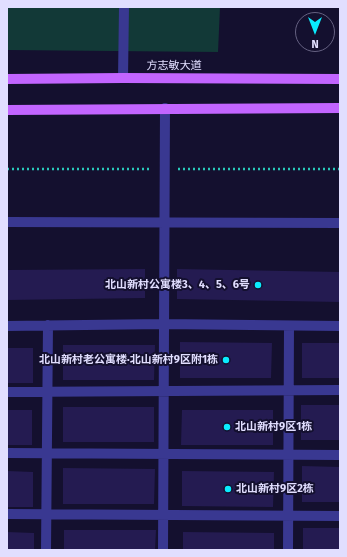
<!DOCTYPE html>
<meta charset="utf-8">
<style>
body{margin:0}
#map{position:relative;width:347px;height:557px;overflow:hidden;background:#14102f;font-family:"Fira Sans",sans-serif}
canvas{display:block}
.frame{position:absolute;inset:0;border:8px solid #e1deff;pointer-events:none}
.north{position:absolute;left:295px;top:12px;width:40px;height:40px;box-sizing:border-box;background:#14102f;border:1px solid #666282;border-radius:50%;rotate:180deg;font-size:11px;font-weight:700;line-height:16px;text-align:center;color:#e1deff}
.north::after{content:'';display:block;margin:auto;width:14px;height:18px;background:#0aecff;clip-path:polygon(50% 0,100% 100%,50% 72%,0 100%)}
</style>
<div id="map">
<canvas width="347" height="557"></canvas>
<div class="frame"></div>
<div class="north">N</div>
</div>
<script>
const c = document.querySelector('canvas').getContext('2d');
c.lineJoin = 'round';
function fill(path, color) {
  c.fillStyle = color;
  c.fill(path, 'evenodd');
}
function trace(path, color, width, dash) {
  c.strokeStyle = color;
  c.lineWidth = width;
  c.lineCap = dash ? 'butt' : 'round';
  c.setLineDash(dash || []);
  c.stroke(path);
}
function drawText(font, color, halo, rows, align = 'center') {
  c.font = font + ' "Fira Sans","Noto Sans SC",sans-serif';
  c.lineWidth = 4;
  c.setLineDash([]);
  c.textBaseline = 'middle';
  c.strokeStyle = halo;
  c.fillStyle = color;
  for (const [text, x, y, turn = 0] of rows) {
    c.save();
    c.translate(x, y);
    c.rotate((+turn || 0) * Math.PI / 180);
    c.textAlign = isNaN(turn) ? turn : align;
    if (halo) c.strokeText(text, 0, 0);
    c.fillText(text, 0, 0);
    c.restore();
  }
}
const green = new Path2D(`
 M 7,7 L 220,7 L 218,52 L 7,50 Z`);
const building = new Path2D(`
 M 145,269 L 145,298 L 7,300 L 7,270 Z
 M 177,269 L 340,272 L 340,302 L 177,299 Z
 M 180,342 L 272,343 L 271,378 L 180,378 Z
 M 302,343 L 340,343 L 340,378 L 302,378 Z
 M 63,345 L 155,345 L 154,380 L 63,380 Z
 M 7,348 L 33,348 L 33,383 L 7,383 Z
 M 301,405 L 340,405 L 340,440 L 301,440 Z
 M 63,407 L 154,407 L 154,442 L 63,442 Z
 M 7,410 L 32,410 L 32,445 L 7,445 Z
 M 182,410 L 273,410 L 273,445 L 181,445 Z
 M 302,466 L 340,467 L 340,502 L 302,502 Z
 M 63,468 L 155,469 L 154,504 L 63,504 Z
 M 7,471 L 33,472 L 33,507 L 7,507 Z
 M 182,471 L 274,472 L 273,507 L 182,506 Z
 M 303,528 L 340,528 L 340,550 L 303,550 Z
 M 64,530 L 156,530 L 155,550 L 64,550 Z
 M 7,532 L 34,533 L 34,550 L 7,550 Z
 M 183,532 L 274,533 L 274,550 L 183,550 Z`);
const path = new Path2D(`
 M 7,169 L 152,169
 M 178,169 L 340,169`);
const service = new Path2D(`
 M 7,222 L 340,223
 M 7,326 L 163,324 L 340,326
 M 7,392 L 340,390
 M 7,453 L 340,455
 M 7,514 L 340,516
 M 46,550 L 48,325
 M 163,550 L 165,108
 M 288,550 L 289,326`);
const minor = new Path2D(`
 M 123,78 L 124,7`);
const primary = new Path2D(`
 M 7,79 L 123,78 L 340,79
 M 7,110 L 340,108`);
const markers = [
 [258,285,4,"#0aecff"],
 [226,360,4,"#0aecff"],
 [227,427,4,"#0aecff"],
 [228,489,4,"#0aecff"]
];
const streetNames = [
 ["方志敏大道",174,66]
];
const poiNames = [
 ["北山新村公寓楼3、4、5、6号",250,285],
 ["北山新村老公寓楼·北山新村9区附1栋",218,360],
 ["北山新村9区1栋",235,427,"left"],
 ["北山新村9区2栋",236,489,"left"]
];
fill(green, '#123937');
fill(building, '#241b51');
trace(path, '#28c9bb', 2.5, [2, 3]);
trace(service, '#393891', 10);
trace(minor, '#393891', 10);
trace(primary, '#c265ff', 10);
for (const [x, y, r, color] of markers) {
  const dot = new Path2D();
  dot.arc(x, y, r, 0, 2 * Math.PI);
  c.fillStyle = color;
  c.fill(dot);
  trace(dot, '#14102f', 1.5);
}
drawText('11px', '#e1deff', '#14102f', streetNames);
drawText('bold 11px', '#e1deff', '#14102f', poiNames, 'right');
</script>
